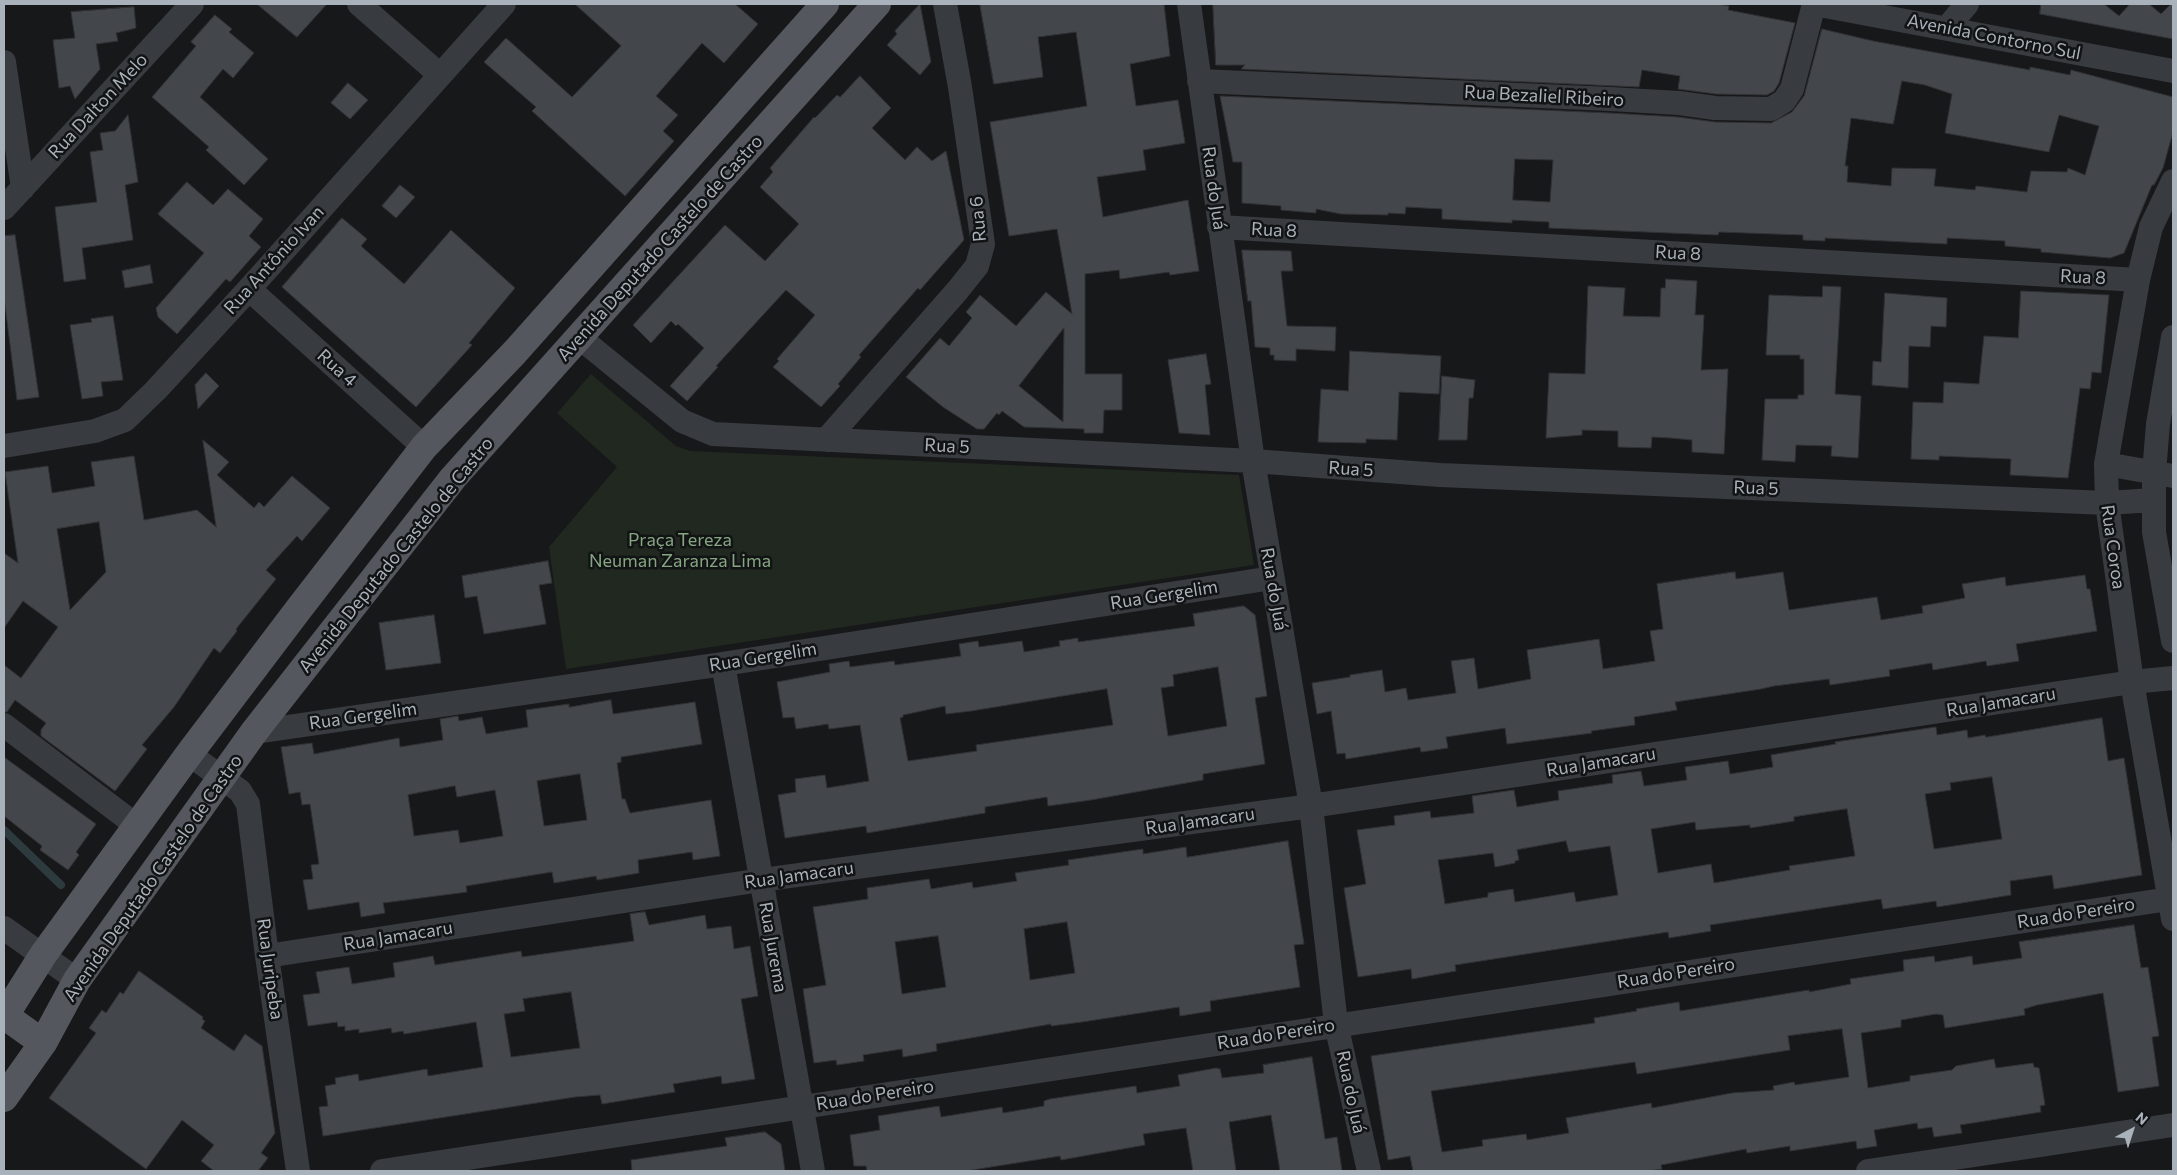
<!DOCTYPE html>
<meta charset="utf-8">
<style>
body{margin:0}
#map{position:relative;width:2177px;height:1175px;overflow:hidden;background:#17181a;font-family:Commissioner,sans-serif}
canvas{display:block}
.frame{position:absolute;inset:0;border:5px solid #a9b2ba;pointer-events:none}
.north{position:absolute;left:2107px;top:1105px;width:50px;height:50px;-webkit-text-stroke:4px #121315;paint-order:stroke;rotate:40deg;font-size:14px;font-weight:700;line-height:20px;text-align:center;color:#a9b2ba}
.north::after{content:'';display:block;margin:auto;width:18px;height:22px;background:#a9b2ba;clip-path:polygon(50% 0,100% 100%,50% 72%,0 100%)}
</style>
<div id="map">
<canvas width="2177" height="1175"></canvas>
<div class="frame"></div>
<div class="north">N</div>
</div>
<script>
const c = document.querySelector('canvas').getContext('2d');
c.lineJoin = 'round';
function fill(path, color) {
  c.fillStyle = color;
  c.fill(path, 'evenodd');
}
function trace(path, color, width, dash) {
  c.strokeStyle = color;
  c.lineWidth = width;
  c.lineCap = dash ? 'butt' : 'round';
  c.setLineDash(dash || []);
  c.stroke(path);
}
function drawText(font, color, halo, rows, align = 'center') {
  c.font = font + ' Commissioner,sans-serif';
  c.lineWidth = 5;
  c.setLineDash([]);
  c.textBaseline = 'middle';
  c.strokeStyle = halo;
  c.fillStyle = color;
  for (const [text, x, y, turn = 0] of rows) {
    c.save();
    c.translate(x, y);
    c.rotate((+turn || 0) * Math.PI / 180);
    c.textAlign = isNaN(turn) ? turn : align;
    if (halo) c.strokeText(text, 0, 0);
    c.fillText(text, 0, 0);
    c.restore();
  }
}
const green = new Path2D(`
 M 591,374 L 676,446 L 690,451 L 1239,475 L 1254,565 L 566,669 L 549,547 L 617,467 L 557,413 Z`);
const stream = new Path2D(`
 M 4,830 L 61,885`);
const building = new Path2D(`
 M 257,4 L 327,4 L 297,37 Z
 M 575,4 L 735,4 L 758,24 L 724,63 L 702,43 L 656,96 L 678,115 L 663,131 L 674,141 L 625,196 L 532,111 L 536,107 L 484,62 L 506,38 L 572,97 L 621,46 Z
 M 920,4 L 931,62 L 920,75 L 887,45 L 897,34 L 895,31 Z
 M 980,4 L 1164,4 L 1170,56 L 1130,64 L 1136,106 L 1178,100 L 1185,143 L 1143,150 L 1146,170 L 1097,177 L 1103,217 L 1188,200 L 1199,271 L 1170,275 L 1169,272 L 1120,279 L 1119,270 L 1085,274 L 1085,374 L 1122,374 L 1122,410 L 1104,410 L 1103,433 L 1084,433 L 1084,429 L 1024,427 L 1002,411 L 999,415 L 997,413 L 984,429 L 977,429 L 943,407 L 906,377 L 940,338 L 949,346 L 972,318 L 966,312 L 980,295 L 1016,326 L 1046,292 L 1072,314 L 1057,229 L 1009,236 L 990,122 L 1087,106 L 1076,32 L 1038,37 L 1043,77 L 994,84 ZM 1064,328 L 1063,422 L 1019,386 Z
 M 1213,4 L 1717,4 L 1729,6 L 1728,10 L 1795,23 L 1779,83 L 1774,91 L 1767,95 L 1716,94 L 1678,89 L 1680,76 L 1642,70 L 1639,87 L 1241,69 L 1245,65 L 1216,65 Z
 M 2041,4 L 2104,4 L 2119,16 L 2130,4 L 2149,4 L 2161,14 L 2171,4 L 2173,4 L 2173,39 L 2040,14 Z
 M 134,7 L 136,28 L 116,33 L 118,41 L 96,44 L 100,69 L 75,99 L 70,86 L 59,88 L 53,40 L 75,38 L 71,12 Z
 M 215,15 L 232,29 L 229,32 L 254,53 L 233,78 L 223,69 L 200,97 L 268,159 L 244,185 L 206,150 L 209,147 L 152,97 L 196,46 L 191,42 Z
 M 1822,29 L 1873,41 L 2030,70 L 2030,67 L 2070,75 L 2071,70 L 2173,97 L 2173,132 L 2163,168 L 2154,185 L 2152,185 L 2124,253 L 2110,258 L 2041,252 L 2041,249 L 2005,246 L 2005,241 L 1947,238 L 1947,244 L 1825,238 L 1825,241 L 1803,240 L 1803,235 L 1719,232 L 1718,235 L 1549,228 L 1549,222 L 1512,220 L 1512,223 L 1442,219 L 1442,209 L 1406,207 L 1405,214 L 1388,213 L 1388,215 L 1341,214 L 1316,209 L 1316,213 L 1281,210 L 1281,206 L 1242,203 L 1242,162 L 1233,162 L 1220,96 L 1609,113 L 1678,117 L 1715,122 L 1771,123 L 1792,112 L 1804,96 ZM 1902,81 L 1925,85 L 1952,94 L 1945,133 L 2049,152 L 2059,115 L 2099,126 L 2085,175 L 2068,168 L 2067,172 L 2031,171 L 2027,192 L 1976,186 L 1975,190 L 1934,186 L 1936,169 L 1892,168 L 1891,186 L 1847,182 L 1848,166 L 1845,166 L 1851,118 L 1893,124 ZM 1515,159 L 1553,160 L 1550,202 L 1513,200 Z
 M 860,76 L 891,108 L 872,128 L 905,160 L 917,147 L 932,161 L 946,151 L 964,240 L 920,290 L 918,288 L 859,355 L 861,357 L 838,384 L 840,386 L 821,407 L 773,367 L 779,361 L 777,359 L 815,315 L 786,290 L 716,366 L 718,367 L 687,401 L 670,386 L 704,348 L 678,324 L 676,326 L 671,321 L 651,343 L 633,325 L 725,225 L 765,261 L 799,224 L 760,187 L 773,172 L 770,168 L 814,117 L 815,118 L 837,95 L 840,97 Z
 M 348,83 L 368,100 L 350,119 L 331,103 Z
 M 128,115 L 138,182 L 125,185 L 133,240 L 82,248 L 86,279 L 64,282 L 55,207 L 97,202 L 90,152 L 103,150 L 100,133 L 115,131 Z
 M 187,182 L 213,205 L 228,189 L 263,219 L 249,236 L 261,247 L 230,282 L 226,279 L 177,334 L 158,317 L 156,308 L 204,253 L 158,214 Z
 M 400,185 L 415,197 L 396,218 L 382,206 Z
 M 342,218 L 367,239 L 361,246 L 404,284 L 451,230 L 515,288 L 469,343 L 472,345 L 416,407 L 282,287 Z
 M 15,235 L 39,397 L 17,400 L 4,297 L 4,236 Z
 M 1242,250 L 1291,251 L 1293,271 L 1281,271 L 1287,326 L 1336,327 L 1335,351 L 1296,349 L 1296,361 L 1274,360 L 1274,355 L 1270,355 L 1270,348 L 1255,347 L 1251,301 L 1248,301 Z
 M 150,265 L 153,283 L 125,288 L 122,271 Z
 M 1666,279 L 1697,281 L 1695,315 L 1704,315 L 1701,370 L 1728,369 L 1724,454 L 1692,452 L 1692,440 L 1671,438 L 1652,437 L 1651,448 L 1618,447 L 1618,431 L 1582,430 L 1582,435 L 1546,438 L 1549,373 L 1585,374 L 1588,286 L 1625,288 L 1623,316 L 1660,317 L 1661,288 L 1665,288 Z
 M 1823,286 L 1841,287 L 1835,394 L 1861,396 L 1858,458 L 1831,456 L 1832,446 L 1796,445 L 1795,462 L 1762,460 L 1765,399 L 1798,399 L 1798,395 L 1804,395 L 1804,359 L 1800,359 L 1800,355 L 1766,355 L 1769,295 L 1822,297 Z
 M 2021,291 L 2109,295 L 2101,373 L 2092,372 L 2090,389 L 2080,388 L 2068,478 L 2010,475 L 2011,459 L 1939,456 L 1939,460 L 1911,459 L 1913,402 L 1943,403 L 1944,382 L 1979,384 L 1984,336 L 2018,338 Z
 M 1885,293 L 1947,298 L 1946,327 L 1931,326 L 1930,347 L 1909,346 L 1908,388 L 1872,385 L 1873,361 L 1881,362 Z
 M 113,316 L 123,380 L 101,382 L 103,396 L 82,399 L 70,325 L 92,322 L 91,319 Z
 M 1350,351 L 1441,356 L 1439,394 L 1399,392 L 1397,440 L 1366,439 L 1366,443 L 1318,442 L 1321,389 L 1348,391 Z
 M 1206,354 L 1211,384 L 1205,385 L 1210,435 L 1179,433 L 1168,360 Z
 M 206,373 L 219,386 L 198,409 L 195,385 Z
 M 1442,376 L 1475,380 L 1473,398 L 1469,398 L 1467,440 L 1439,440 Z
 M 203,440 L 229,462 L 217,475 L 254,508 L 259,502 L 264,507 L 292,476 L 330,508 L 302,541 L 297,536 L 266,570 L 276,579 L 236,629 L 237,631 L 220,653 L 214,648 L 174,707 L 142,745 L 147,749 L 115,791 L 41,736 L 41,730 L 46,723 L 15,700 L 7,712 L 4,712 L 4,665 L 21,678 L 58,627 L 23,601 L 4,628 L 4,553 L 18,563 L 5,472 L 48,466 L 52,493 L 95,486 L 91,462 L 134,456 L 144,520 L 197,510 L 216,527 ZM 99,522 L 106,572 L 70,610 L 57,529 Z
 M 548,561 L 552,583 L 539,585 L 546,624 L 484,634 L 477,596 L 465,598 L 462,576 Z
 M 1735,572 L 1736,579 L 1783,572 L 1789,610 L 1877,597 L 1881,620 L 1923,613 L 1922,606 L 1965,598 L 1962,584 L 2005,577 L 2006,586 L 2085,575 L 2087,589 L 2090,589 L 2097,631 L 2016,644 L 2019,661 L 1987,666 L 1986,661 L 1933,670 L 1932,663 L 1889,670 L 1890,676 L 1830,685 L 1829,679 L 1774,686 L 1761,689 L 1675,702 L 1677,710 L 1634,717 L 1635,725 L 1591,731 L 1592,733 L 1507,744 L 1505,728 L 1446,737 L 1448,748 L 1421,752 L 1420,747 L 1346,759 L 1345,753 L 1337,754 L 1331,711 L 1317,714 L 1312,683 L 1350,677 L 1350,675 L 1382,670 L 1385,692 L 1406,688 L 1408,700 L 1456,693 L 1451,661 L 1474,658 L 1478,689 L 1531,679 L 1527,650 L 1599,639 L 1603,669 L 1655,661 L 1650,631 L 1663,629 L 1657,584 Z
 M 1244,606 L 1255,615 L 1267,696 L 1255,698 L 1265,764 L 1203,774 L 1203,780 L 1091,800 L 1048,806 L 1047,797 L 985,807 L 985,813 L 920,824 L 867,833 L 866,826 L 785,838 L 778,795 L 796,792 L 795,779 L 825,775 L 827,788 L 869,781 L 860,725 L 829,729 L 828,724 L 796,729 L 794,717 L 783,718 L 777,682 L 830,672 L 829,664 L 849,661 L 850,667 L 894,661 L 895,665 L 961,656 L 959,644 L 978,641 L 979,647 L 1022,641 L 1024,652 L 1060,646 L 1059,641 L 1078,638 L 1078,642 L 1195,626 L 1193,614 ZM 1218,667 L 1227,726 L 1168,736 L 1161,688 L 1174,686 L 1173,675 ZM 1107,689 L 1113,725 L 976,745 L 977,751 L 908,761 L 900,718 L 903,717 L 903,715 L 945,706 L 946,714 L 971,711 Z
 M 434,615 L 441,663 L 386,670 L 379,623 Z
 M 611,700 L 613,714 L 695,702 L 702,744 L 621,757 L 621,762 L 617,763 L 622,799 L 625,799 L 630,813 L 711,800 L 720,856 L 693,860 L 692,852 L 638,860 L 639,873 L 597,880 L 596,876 L 554,883 L 552,872 L 466,886 L 467,892 L 383,903 L 385,913 L 361,917 L 359,902 L 308,910 L 303,880 L 313,879 L 311,865 L 319,864 L 310,804 L 302,805 L 300,792 L 289,794 L 281,747 L 312,743 L 314,754 L 399,738 L 400,747 L 443,740 L 440,719 L 458,716 L 459,721 L 482,717 L 486,734 L 528,727 L 526,710 L 569,704 L 569,707 ZM 580,774 L 587,820 L 544,826 L 537,781 ZM 455,786 L 457,797 L 495,790 L 503,836 L 460,843 L 458,830 L 414,836 L 408,795 Z
 M 2102,718 L 2108,761 L 2124,758 L 2142,875 L 2054,889 L 2052,875 L 2010,881 L 2011,895 L 1937,907 L 1936,901 L 1883,909 L 1881,899 L 1710,925 L 1711,931 L 1669,938 L 1668,932 L 1455,965 L 1456,971 L 1412,979 L 1411,969 L 1358,977 L 1344,888 L 1366,884 L 1357,830 L 1395,825 L 1394,816 L 1430,811 L 1431,818 L 1474,813 L 1472,796 L 1514,790 L 1517,807 L 1559,800 L 1558,791 L 1613,783 L 1612,775 L 1641,771 L 1644,786 L 1687,780 L 1685,767 L 1728,761 L 1730,774 L 1773,767 L 1771,755 L 1836,744 L 1835,742 L 1936,727 L 1937,735 L 1967,730 L 1968,738 L 1985,735 L 1986,737 ZM 1992,777 L 2002,839 L 1934,849 L 1925,794 L 1951,790 L 1950,783 ZM 1847,809 L 1855,856 L 1789,866 L 1790,870 L 1714,883 L 1711,864 L 1658,873 L 1651,829 L 1695,822 L 1696,830 L 1750,825 L 1750,828 L 1794,821 L 1794,817 ZM 1566,841 L 1569,852 L 1610,846 L 1618,895 L 1576,902 L 1574,892 L 1515,902 L 1513,889 L 1488,893 L 1488,897 L 1445,904 L 1438,860 L 1493,853 L 1495,867 L 1515,863 L 1515,861 L 1519,860 L 1517,850 Z
 M 4,757 L 96,824 L 76,852 L 79,855 L 68,870 L 40,850 L 42,846 L 4,816 Z
 M 1288,841 L 1304,944 L 1294,945 L 1300,987 L 1210,1001 L 1211,1011 L 1180,1016 L 1179,1007 L 1082,1022 L 1051,1026 L 1051,1024 L 936,1044 L 937,1051 L 903,1057 L 902,1049 L 863,1055 L 864,1061 L 837,1065 L 836,1060 L 814,1063 L 803,989 L 826,985 L 813,907 L 868,899 L 867,888 L 929,879 L 931,889 L 972,882 L 973,888 L 1017,881 L 1015,873 L 1069,865 L 1068,860 L 1143,849 L 1143,854 L 1186,847 L 1187,857 ZM 1067,922 L 1075,973 L 1030,980 L 1024,929 ZM 938,936 L 946,987 L 902,994 L 895,942 Z
 M 645,912 L 649,925 L 705,915 L 707,929 L 731,926 L 734,949 L 750,946 L 758,996 L 741,999 L 755,1079 L 722,1084 L 721,1076 L 673,1084 L 675,1092 L 602,1104 L 600,1095 L 575,1097 L 323,1136 L 319,1107 L 328,1106 L 325,1086 L 336,1084 L 335,1078 L 358,1074 L 359,1081 L 427,1069 L 428,1076 L 483,1067 L 476,1022 L 404,1034 L 403,1031 L 392,1033 L 391,1028 L 359,1033 L 359,1029 L 345,1031 L 345,1026 L 338,1027 L 337,1022 L 308,1026 L 303,995 L 320,993 L 316,972 L 349,967 L 352,984 L 395,977 L 393,963 L 433,956 L 435,965 L 521,951 L 522,957 L 634,941 L 630,914 ZM 571,992 L 580,1048 L 511,1057 L 504,1014 L 525,1011 L 523,999 Z
 M 2134,925 L 2141,968 L 2148,967 L 2159,1036 L 2152,1037 L 2159,1086 L 2118,1092 L 2103,993 L 2037,1005 L 2024,1009 L 2025,1015 L 1988,1021 L 1945,1028 L 1943,1015 L 1936,1014 L 1901,1020 L 1901,1027 L 1861,1033 L 1868,1088 L 1910,1081 L 1910,1076 L 1952,1070 L 1956,1066 L 1994,1059 L 1996,1068 L 2033,1063 L 2034,1067 L 2039,1068 L 2045,1105 L 2040,1106 L 2041,1112 L 1960,1125 L 1962,1133 L 1934,1137 L 1932,1127 L 1918,1129 L 1917,1123 L 1874,1130 L 1877,1146 L 1857,1149 L 1856,1141 L 1790,1151 L 1790,1146 L 1747,1153 L 1746,1149 L 1661,1165 L 1662,1169 L 1648,1171 L 1413,1171 L 1410,1156 L 1388,1160 L 1371,1056 L 1595,1023 L 1594,1018 L 1637,1011 L 1636,1009 L 1679,1002 L 1680,1011 L 1809,990 L 1809,992 L 1851,984 L 1850,979 L 1904,971 L 1903,960 L 1934,956 L 1935,962 L 1972,956 L 1973,965 L 2022,958 L 2019,942 ZM 1842,1029 L 1849,1077 L 1795,1085 L 1794,1082 L 1773,1086 L 1774,1090 L 1732,1093 L 1652,1108 L 1651,1103 L 1566,1118 L 1569,1133 L 1527,1140 L 1526,1134 L 1482,1140 L 1483,1146 L 1442,1152 L 1431,1091 L 1635,1062 L 1637,1074 L 1790,1050 L 1788,1036 Z
 M 139,971 L 203,1017 L 202,1019 L 205,1021 L 201,1028 L 234,1051 L 245,1034 L 262,1046 L 275,1133 L 261,1153 L 268,1158 L 258,1171 L 214,1171 L 201,1161 L 214,1145 L 182,1120 L 146,1169 L 49,1098 L 96,1033 L 89,1028 L 102,1010 L 106,1013 L 120,992 L 123,994 Z
 M 1312,1057 L 1325,1139 L 1337,1137 L 1342,1171 L 1280,1171 L 1271,1115 L 1229,1122 L 1236,1171 L 1193,1171 L 1186,1128 L 1143,1134 L 1145,1145 L 1061,1160 L 1060,1156 L 966,1171 L 867,1171 L 866,1166 L 854,1166 L 850,1135 L 880,1130 L 878,1116 L 939,1106 L 941,1117 L 1002,1107 L 1003,1113 L 1044,1106 L 1044,1101 L 1050,1099 L 1136,1086 L 1137,1093 L 1180,1086 L 1178,1075 L 1216,1068 L 1220,1069 L 1222,1078 L 1264,1073 L 1263,1065 Z
 M 765,1132 L 781,1144 L 785,1171 L 632,1171 L 631,1160 L 727,1146 L 725,1138 Z`);
const minor = new Path2D(`
 M 359,4 L 440,75
 M 1189,4 L 1253,461 L 1311,806 L 1336,1024 L 1369,1171
 M 1814,4 L 2173,71
 M 1947,28 L 1967,4
 M 4,62 L 23,188
 M 1199,81 L 1610,99 L 1679,103 L 1715,108 L 1771,109 L 1784,101 L 1792,89 L 1814,4
 M 2173,181 L 2151,227 L 2138,280 L 2106,464 L 2107,503 L 2132,682 L 2173,919
 M 4,208 L 192,4
 M 1219,227 L 2138,280
 M 249,289 L 424,447
 M 2173,337 L 2158,424 L 2154,473 L 2154,532 L 2173,641
 M 580,338 L 682,421 L 713,434 L 1253,461 L 1440,475 L 2107,503 L 2154,500
 M 826,440 L 957,291 L 977,266 L 983,244 L 960,87 L 945,4
 M 4,446 L 95,431 L 125,420 L 156,390 L 249,289 L 504,4
 M 2106,464 L 2173,476
 M 723,664 L 813,1171
 M 4,725 L 137,826
 M 254,732 L 723,664 L 1272,578
 M 189,754 L 240,791 L 248,804 L 267,956 L 298,1171
 M 4,928 L 77,980
 M 267,956 L 761,880 L 1311,806 L 2132,682 L 2173,678
 M 382,1171 L 2169,899
 M 1868,1171 L 2173,1125`);
const major = new Path2D(`
 M 5,1016 L 43,1043
 M 4,1017 L 43,955 L 189,754 L 298,610 L 424,447 L 515,352 L 825,4
 M 4,1098 L 43,1043 L 77,980 L 254,732 L 453,478 L 877,4`);
const streetNames = [
 ["Avenida Contorno Sul",1994,37,11],
 ["Rua Bezaliel Ribeiro",1544,96,3],
 ["Rua Dalton Melo",98,106,-47],
 ["Rua do Juá",1214,188,82],
 ["Rua 6",978,219,-95],
 ["Rua 8",1274,230,3],
 ["Avenida Deputado Castelo de Castro",660,248,-48],
 ["Rua 8",1678,253,3],
 ["Rua Antônio Ivan",274,260,-48],
 ["Rua 8",2083,277,3],
 ["Rua 4",337,368,42],
 ["Rua 5",947,446,3],
 ["Rua 5",1351,469,4],
 ["Rua 5",1756,488,2],
 ["Rua Coroa",2113,547,82],
 ["Avenida Deputado Castelo de Castro",396,555,-51],
 ["Rua do Juá",1274,589,80],
 ["Rua Gergelim",1164,595,-9],
 ["Rua Gergelim",763,657,-9],
 ["Rua Jamacaru",2001,702,-9],
 ["Rua Gergelim",363,716,-8],
 ["Rua Jamacaru",1601,762,-9],
 ["Rua Jamacaru",1200,821,-8],
 ["Rua Jamacaru",799,875,-8],
 ["Avenida Deputado Castelo de Castro",153,878,-55],
 ["Rua do Pereiro",2076,913,-9],
 ["Rua Jamacaru",398,936,-9],
 ["Rua Jurema",773,947,80],
 ["Rua Juripeba",270,969,82],
 ["Rua do Pereiro",1676,973,-9],
 ["Rua do Pereiro",1276,1034,-9],
 ["Rua do Juá",1351,1092,78],
 ["Rua do Pereiro",875,1095,-9]
];
const parkNames = [
 ["Praça Tereza",680,540],
 ["Neuman Zaranza Lima",680,561]
];
fill(green, '#20281f');
trace(stream, '#2d3a3e', 8);
fill(building, '#43464a');
trace(building, '#313236', 1);
trace(minor, '#383b3f', 24);
trace(major, '#54585e', 28);
drawText('18px', '#a9b2ba', '#121315', streetNames);
drawText('18px', '#85a680', '#121315', parkNames);
</script>
